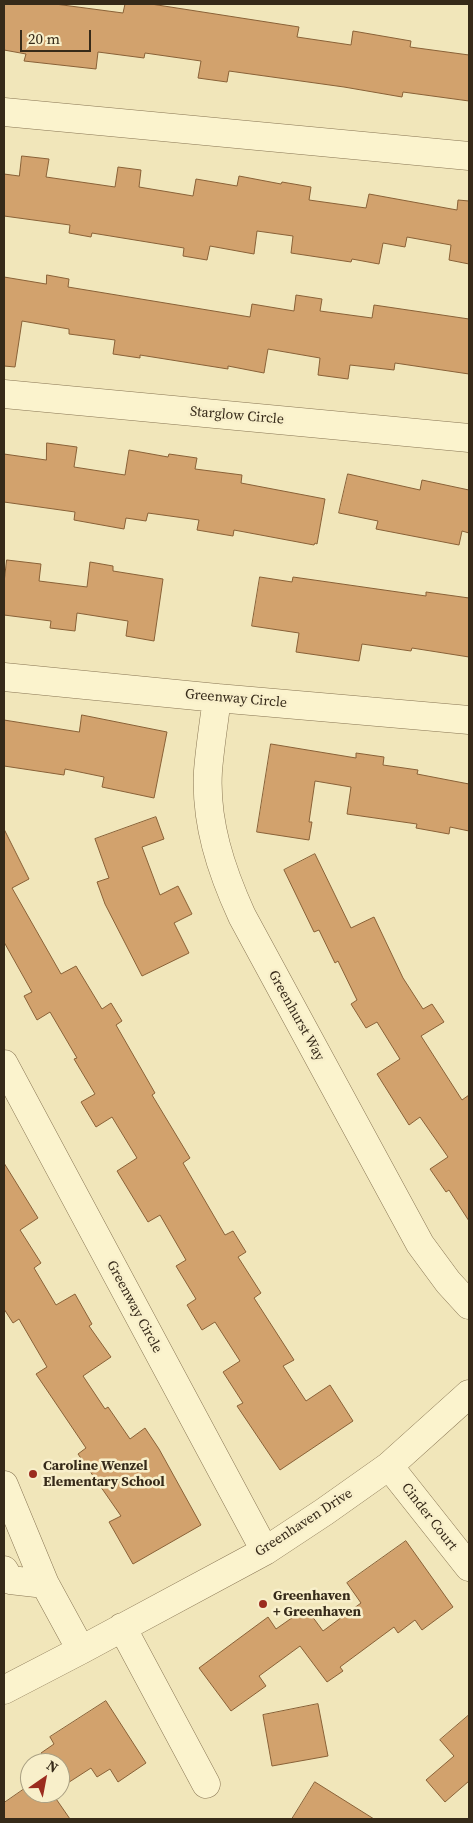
<!DOCTYPE html>
<style>
body{margin:0}
#map{position:relative;width:473px;height:1823px;overflow:hidden;background:#f1e6ba;font-family:"Source Serif 4",serif}
canvas{display:block}
.frame{position:absolute;inset:0;border:5px solid #362a19;pointer-events:none}
.north{position:absolute;left:20px;top:1753px;width:50px;height:50px;box-sizing:border-box;background:#f8efca;border:1px solid #aaa083;border-radius:50%;rotate:33deg;font-size:14px;font-weight:700;line-height:20px;text-align:center;color:#362a19}
.north::after{content:'';display:block;margin:auto;width:18px;height:22px;background:#9b2c1f;clip-path:polygon(50% 0,100% 100%,50% 72%,0 100%)}
.scale{position:absolute;left:20px;top:30px;width:71px;height:22px;box-sizing:border-box;border:2px solid #362a19;border-top:0;padding-left:6px;font-size:15px;line-height:18px;white-space:nowrap;color:#362a19;-webkit-text-stroke:4px #f8efca;paint-order:stroke}
</style>
<div id="map">
<canvas width="473" height="1823"></canvas>
<div class="frame"></div>
<div class="north">N</div>
<div class="scale">20 m</div>
</div>
<script>
const c = document.querySelector('canvas').getContext('2d');
c.lineJoin = 'round';
function fill(path, color) {
  c.fillStyle = color;
  c.fill(path, 'evenodd');
}
function trace(path, color, width, dash) {
  c.strokeStyle = color;
  c.lineWidth = width;
  c.lineCap = dash ? 'butt' : 'round';
  c.setLineDash(dash || []);
  c.stroke(path);
}
function drawText(font, color, halo, rows, align = 'center') {
  c.font = font + ' "Source Serif 4",serif';
  c.lineWidth = 5;
  c.setLineDash([]);
  c.textBaseline = 'middle';
  c.strokeStyle = halo;
  c.fillStyle = color;
  for (const [text, x, y, turn = 0] of rows) {
    c.save();
    c.translate(x, y);
    c.rotate((+turn || 0) * Math.PI / 180);
    c.textAlign = isNaN(turn) ? turn : align;
    if (halo) c.strokeText(text, 0, 0);
    c.fillText(text, 0, 0);
    c.restore();
  }
}
const building = new Path2D(`
 M 4,4 L 55,4 L 123,13 L 125,4 L 151,4 L 299,27 L 297,37 L 351,45 L 353,31 L 411,41 L 410,47 L 469,55 L 469,101 L 403,92 L 402,97 L 344,87 L 229,71 L 227,82 L 198,78 L 201,61 L 145,53 L 144,58 L 98,52 L 96,69 L 24,61 L 26,54 L 4,50 Z
 M 22,156 L 49,159 L 46,177 L 115,187 L 118,167 L 141,170 L 139,187 L 193,196 L 196,179 L 237,186 L 239,176 L 281,184 L 282,182 L 311,187 L 309,200 L 366,208 L 369,194 L 457,210 L 458,200 L 469,201 L 469,264 L 449,260 L 451,245 L 407,237 L 405,247 L 383,243 L 379,264 L 352,259 L 351,262 L 291,253 L 293,236 L 257,231 L 254,254 L 210,246 L 207,260 L 183,256 L 184,248 L 92,233 L 91,237 L 69,233 L 70,225 L 4,216 L 4,174 L 19,176 Z
 M 47,275 L 69,279 L 68,287 L 250,317 L 252,304 L 294,311 L 296,295 L 322,299 L 320,311 L 372,318 L 374,305 L 469,319 L 469,374 L 395,363 L 394,370 L 350,365 L 348,379 L 318,375 L 320,358 L 268,349 L 264,373 L 228,366 L 228,369 L 140,355 L 140,358 L 113,354 L 115,340 L 69,334 L 69,329 L 22,321 L 15,367 L 4,366 L 4,277 L 46,284 Z
 M 47,443 L 77,447 L 74,467 L 125,475 L 129,450 L 168,457 L 169,454 L 197,458 L 195,469 L 242,475 L 241,483 L 325,499 L 317,544 L 315,543 L 314,545 L 234,530 L 233,536 L 197,530 L 199,520 L 148,513 L 146,521 L 126,518 L 124,529 L 74,520 L 75,512 L 4,502 L 4,454 L 46,460 Z
 M 348,474 L 420,490 L 422,480 L 469,490 L 469,533 L 462,531 L 459,545 L 376,529 L 378,521 L 339,513 Z
 M 7,560 L 41,564 L 39,581 L 87,587 L 90,562 L 113,566 L 113,571 L 163,579 L 154,641 L 126,636 L 128,621 L 77,613 L 75,631 L 50,628 L 51,621 L 4,615 L 4,583 Z
 M 260,577 L 292,582 L 293,577 L 426,596 L 426,592 L 469,598 L 469,657 L 412,648 L 411,651 L 362,644 L 359,661 L 296,652 L 299,633 L 252,626 Z
 M 82,715 L 167,732 L 154,798 L 102,787 L 104,777 L 65,769 L 64,775 L 4,766 L 4,720 L 79,732 Z
 M 271,744 L 356,758 L 356,753 L 384,757 L 383,765 L 418,770 L 417,774 L 469,784 L 469,831 L 450,827 L 449,834 L 416,828 L 417,824 L 347,814 L 351,787 L 315,781 L 309,822 L 312,822 L 309,840 L 257,832 Z
 M 156,817 L 164,839 L 142,847 L 160,895 L 178,886 L 192,914 L 174,923 L 189,953 L 142,976 L 105,904 L 97,882 L 109,878 L 95,839 Z
 M 4,829 L 29,879 L 12,888 L 61,974 L 76,966 L 102,1009 L 111,1003 L 122,1021 L 116,1025 L 155,1093 L 152,1095 L 190,1158 L 183,1163 L 225,1235 L 233,1231 L 246,1252 L 238,1257 L 261,1293 L 254,1298 L 294,1360 L 283,1366 L 306,1401 L 330,1385 L 353,1421 L 280,1470 L 237,1406 L 243,1403 L 223,1372 L 240,1361 L 215,1322 L 202,1330 L 187,1305 L 196,1299 L 176,1266 L 186,1260 L 160,1215 L 148,1222 L 117,1171 L 137,1158 L 112,1117 L 96,1127 L 81,1102 L 95,1094 L 74,1059 L 77,1058 L 50,1012 L 37,1020 L 24,996 L 32,992 L 4,942 Z
 M 315,854 L 351,928 L 374,917 L 403,978 L 423,1009 L 432,1004 L 444,1022 L 421,1036 L 462,1100 L 469,1095 L 469,1221 L 449,1190 L 446,1192 L 430,1169 L 448,1157 L 420,1117 L 409,1125 L 377,1074 L 400,1059 L 377,1022 L 366,1028 L 351,1004 L 357,1000 L 338,961 L 335,963 L 319,930 L 314,932 L 284,870 Z
 M 4,1163 L 38,1218 L 20,1230 L 41,1263 L 34,1268 L 56,1305 L 75,1294 L 92,1324 L 89,1326 L 111,1357 L 83,1376 L 105,1409 L 108,1407 L 130,1439 L 145,1428 L 159,1449 L 201,1525 L 133,1564 L 109,1522 L 121,1516 L 78,1454 L 86,1448 L 36,1374 L 47,1367 L 19,1319 L 13,1323 L 4,1309 Z
 M 406,1541 L 453,1607 L 422,1630 L 415,1620 L 398,1633 L 394,1627 L 340,1667 L 343,1671 L 327,1682 L 300,1646 L 259,1676 L 266,1686 L 231,1711 L 199,1668 L 268,1617 L 276,1629 L 306,1608 L 323,1631 L 361,1603 L 347,1583 Z
 M 106,1701 L 146,1763 L 118,1782 L 110,1769 L 97,1777 L 91,1768 L 60,1788 L 60,1763 L 47,1763 L 41,1753 L 54,1744 L 50,1737 Z
 M 318,1704 L 328,1756 L 272,1766 L 263,1715 Z
 M 469,1715 L 469,1781 L 445,1802 L 426,1780 L 454,1756 L 440,1740 Z
 M 315,1782 L 374,1819 L 292,1819 Z
 M 30,1785 L 30,1793 L 52,1793 L 70,1819 L 4,1819 L 4,1803 Z`);
const minor = new Path2D(`
 M 4,112 L 469,156
 M 4,394 L 469,438
 M 4,677 L 217,698 L 469,720
 M 217,698 C 214,722 210,746 208,771 C 205,822 221,870 242,916 L 420,1244 L 448,1282 L 469,1305
 M 4,1064 L 265,1551
 M 389,1466 L 469,1567
 M 4,1485 L 45,1584 L 81,1650
 M 4,1570 L 10,1580 L 45,1584
 M 122,1627 L 206,1784
 M 4,1690 L 81,1650 L 265,1551 L 324,1512 L 389,1466 L 469,1394`);
const markers = [
 [33,1474,5,"#9b2c1f"],
 [263,1604,5,"#9b2c1f"]
];
const streetNames = [
 ["Starglow Circle",237,416,5],
 ["Greenway Circle",236,699,5],
 ["Greenhurst Way",296,1016,61],
 ["Greenway Circle",134,1307,62],
 ["Cinder Court",429,1517,52],
 ["Greenhaven Drive",304,1523,-33]
];
const poiNames = [
 ["Caroline Wenzel",43,1466],
 ["Elementary School",43,1482],
 ["Greenhaven",273,1596],
 ["+ Greenhaven",273,1612]
];
fill(building, '#d2a26d');
trace(building, '#896137', 1);
trace(minor, '#887553', 29);
trace(minor, '#fbf3cd', 28);
for (const [x, y, r, color] of markers) {
  const dot = new Path2D();
  dot.arc(x, y, r, 0, 2 * Math.PI);
  c.fillStyle = color;
  c.fill(dot);
  trace(dot, '#f8efca', 2);
}
drawText('14px', '#362a19', '#f8efca', streetNames);
drawText('bold 14px', '#362a19', '#f8efca', poiNames, 'left');
</script>
